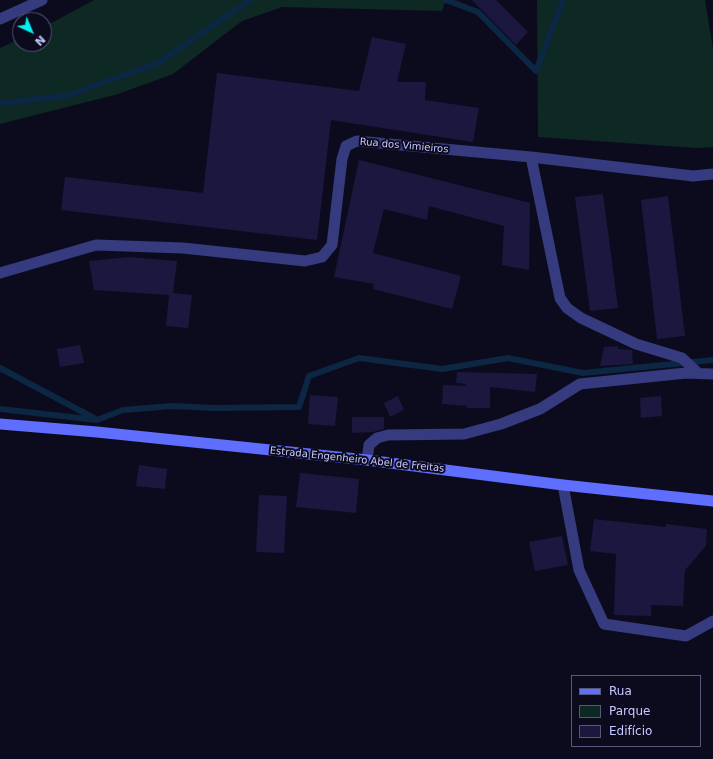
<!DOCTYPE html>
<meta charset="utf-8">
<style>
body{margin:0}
#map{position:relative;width:713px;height:759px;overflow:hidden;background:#0c0b1e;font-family:"DejaVu Sans",sans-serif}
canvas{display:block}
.legend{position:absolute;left:571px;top:675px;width:130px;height:72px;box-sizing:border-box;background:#0c0b1e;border:1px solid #575778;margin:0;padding:5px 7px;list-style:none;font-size:12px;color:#c8c8ff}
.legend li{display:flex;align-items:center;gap:8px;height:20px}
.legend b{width:20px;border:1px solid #575778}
.north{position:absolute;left:12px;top:12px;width:40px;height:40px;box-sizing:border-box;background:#0c0b1e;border:1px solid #575778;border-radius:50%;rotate:136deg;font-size:11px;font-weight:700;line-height:16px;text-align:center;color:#c8c8ff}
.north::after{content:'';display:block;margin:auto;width:14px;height:18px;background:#00f3f0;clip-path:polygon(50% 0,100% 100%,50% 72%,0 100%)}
</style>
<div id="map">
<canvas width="713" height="759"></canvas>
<ul class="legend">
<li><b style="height:5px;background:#5f6eff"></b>Rua</li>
<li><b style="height:11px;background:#0e2824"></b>Parque</li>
<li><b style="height:11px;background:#1b173f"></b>Edifício</li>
</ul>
<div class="north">N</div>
</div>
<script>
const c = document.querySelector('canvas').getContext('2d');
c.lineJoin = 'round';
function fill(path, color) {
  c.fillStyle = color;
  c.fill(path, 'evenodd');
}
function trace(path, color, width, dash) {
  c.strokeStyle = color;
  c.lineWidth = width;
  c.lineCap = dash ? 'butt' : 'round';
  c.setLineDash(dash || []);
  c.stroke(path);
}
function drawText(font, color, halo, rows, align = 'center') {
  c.font = font + ' "DejaVu Sans",sans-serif';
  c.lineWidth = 4;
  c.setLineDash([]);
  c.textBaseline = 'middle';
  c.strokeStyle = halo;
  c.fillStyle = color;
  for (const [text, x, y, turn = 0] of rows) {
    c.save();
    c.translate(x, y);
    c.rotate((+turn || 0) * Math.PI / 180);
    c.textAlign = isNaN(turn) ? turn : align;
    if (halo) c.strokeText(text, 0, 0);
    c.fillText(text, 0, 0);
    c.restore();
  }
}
const green = new Path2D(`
 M 94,0 L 446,0 L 442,11 L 282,7 L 242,21 L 173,74 L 118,94 L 0,124 L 0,48 L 20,39 L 20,44 L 44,44 L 44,27 Z
 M 537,0 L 705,0 L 713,49 L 713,147 L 697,148 L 538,137 Z`);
const stream = new Path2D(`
 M 446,0 L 478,12 L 536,71 L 563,0
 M 0,103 L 66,96 L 158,63 L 250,0
 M 0,368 L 94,418
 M 0,409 L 97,420 L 123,410 L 172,406 L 215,408 L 299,407 L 309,376 L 359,358 L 442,369 L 508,358 L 583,373 L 713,360`);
const building = new Path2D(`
 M 472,0 L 496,0 L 528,32 L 516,45 Z
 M 372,37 L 406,44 L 397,82 L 426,82 L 425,100 L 479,108 L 473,142 L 331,120 L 317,240 L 61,210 L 65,177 L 203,193 L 217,73 L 359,91 Z
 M 359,160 L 530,203 L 529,270 L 502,265 L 504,226 L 429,206 L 427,220 L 384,209 L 373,253 L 461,276 L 452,309 L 373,289 L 374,284 L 334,277 Z
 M 603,194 L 618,308 L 590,311 L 575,197 Z
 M 668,196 L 685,336 L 657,339 L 641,200 Z
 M 129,257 L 177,261 L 173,293 L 192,295 L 188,328 L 166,326 L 169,295 L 94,290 L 89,261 Z
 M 80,345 L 84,363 L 60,367 L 57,349 Z
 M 618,346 L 618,349 L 632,350 L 633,364 L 600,366 L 604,347 Z
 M 457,372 L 537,374 L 535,392 L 490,387 L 490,408 L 467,408 L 467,406 L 442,404 L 443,385 L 466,386 L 466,384 L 456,383 Z
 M 310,395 L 338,397 L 335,426 L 308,424 Z
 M 398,396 L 404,410 L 390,417 L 384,403 Z
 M 661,396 L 662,416 L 641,418 L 640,398 Z
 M 352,417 L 384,417 L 384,429 L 373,432 L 352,433 Z
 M 139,465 L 167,469 L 165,489 L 136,486 Z
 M 300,473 L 359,479 L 356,513 L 296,507 Z
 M 259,495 L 287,496 L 284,553 L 256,552 Z
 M 594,519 L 666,527 L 666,524 L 707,529 L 706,546 L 685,570 L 683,606 L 651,605 L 651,616 L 614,615 L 616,554 L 590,551 Z
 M 562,536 L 568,565 L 535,571 L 529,542 Z`);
const minor = new Path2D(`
 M 531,157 L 560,298 L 567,308 L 581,318 L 636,344 L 682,358 L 697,372
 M 0,273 L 96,245 L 183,248 L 305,261 L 322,257 L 332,245 L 342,159 L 346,146 L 357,141 L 531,157 L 693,176 L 713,174
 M 367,460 L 369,445 L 377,438 L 388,435 L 464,434 L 501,424 L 540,409 L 580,384 L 686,373 L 713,374
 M 563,485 L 579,570 L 604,624 L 686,636 L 713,621`);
const tertiary = new Path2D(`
 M 0,19 L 42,0`);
const secondary = new Path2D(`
 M 0,424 L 97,432 L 367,460 L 563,485 L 713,501`);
const streetNames = [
 ["Rua dos Vimieiros",404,146,5],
 ["Estrada Engenheiro Abel de Freitas",357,460,6]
];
fill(green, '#0e2824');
trace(stream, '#0b2743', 6);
fill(building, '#1b173f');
trace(minor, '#353b7e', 11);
trace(tertiary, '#353b7e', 11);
trace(secondary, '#5f6eff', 11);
drawText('10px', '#c8c8ff', '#0c0b1e', streetNames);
</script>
